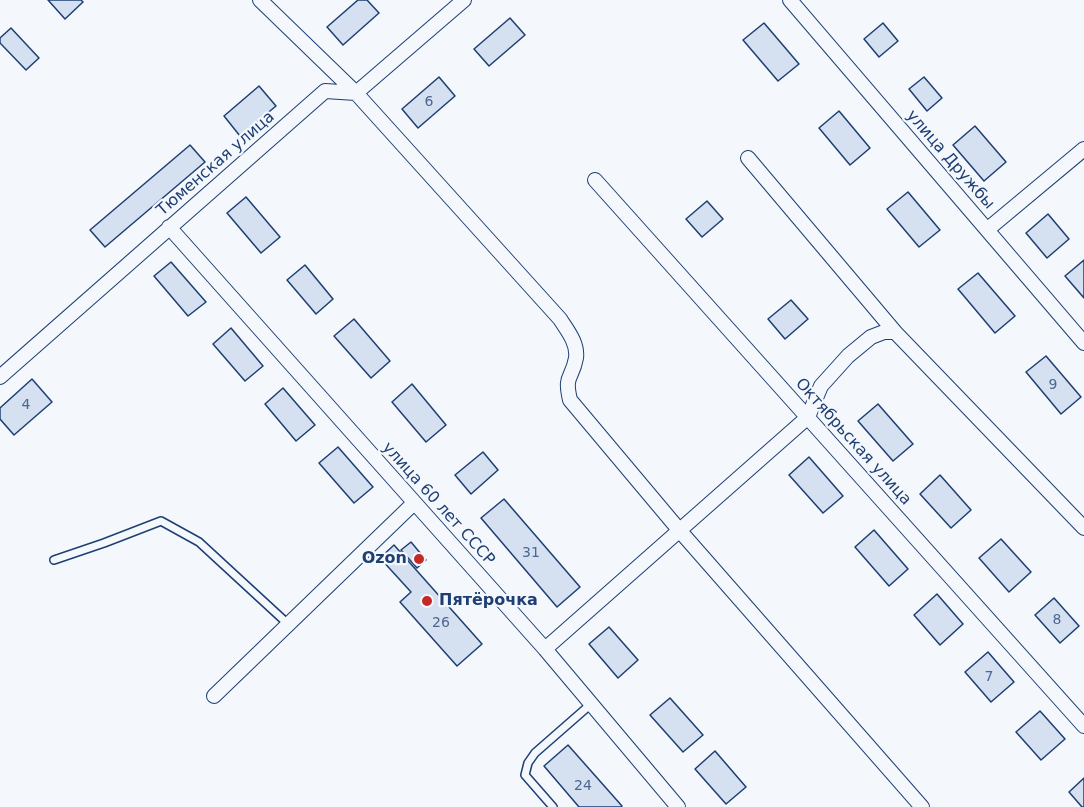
<!DOCTYPE html>
<meta charset="utf-8">
<style>
body{margin:0}
canvas{display:block;background:#f4f7fb}
</style>
<canvas width="1084" height="807"></canvas>
<script>
const c = document.querySelector('canvas').getContext('2d');
c.lineJoin = 'round';
function fill(path, color) {
  c.fillStyle = color;
  c.fill(path, 'evenodd');
}
function trace(path, color, width, dash) {
  c.strokeStyle = color;
  c.lineWidth = width;
  c.lineCap = dash ? 'butt' : 'round';
  c.setLineDash(dash || []);
  c.stroke(path);
}
function drawText(font, color, halo, rows, align = 'center') {
  c.font = font + ' "DejaVu Sans",sans-serif';
  c.lineWidth = 4.5;
  c.setLineDash([]);
  c.textBaseline = 'middle';
  c.strokeStyle = halo;
  c.fillStyle = color;
  for (const [text, x, y, turn = 0] of rows) {
    c.save();
    c.translate(x, y);
    c.rotate((+turn || 0) * Math.PI / 180);
    c.textAlign = isNaN(turn) ? turn : align;
    if (halo) c.strokeText(text, 0, 0);
    c.fillText(text, 0, 0);
    c.restore();
  }
}
const building = new Path2D(`
 M 48,0 L 81,0 L 83,2 L 65,19 Z
 M 358,0 L 367,0 L 379,13 L 343,45 L 327,27 Z
 M 510,18 L 525,35 L 489,66 L 474,49 Z
 M 764,23 L 799,64 L 778,81 L 743,40 Z
 M 883,23 L 898,41 L 879,57 L 864,39 Z
 M 11,28 L 39,58 L 26,70 L 0,43 L 0,38 Z
 M 439,77 L 455,96 L 418,128 L 402,109 Z
 M 924,77 L 942,98 L 927,111 L 909,89 Z
 M 259,86 L 276,106 L 240,136 L 224,116 Z
 M 839,111 L 870,148 L 850,165 L 819,128 Z
 M 975,126 L 1006,162 L 984,181 L 953,145 Z
 M 190,145 L 205,162 L 105,247 L 90,230 Z
 M 908,192 L 940,230 L 919,247 L 887,209 Z
 M 246,197 L 280,237 L 261,253 L 227,213 Z
 M 707,201 L 723,219 L 702,237 L 686,219 Z
 M 1048,214 L 1069,239 L 1047,258 L 1026,233 Z
 M 1084,260 L 1084,298 L 1065,276 Z
 M 171,262 L 206,302 L 188,316 L 154,276 Z
 M 305,265 L 333,299 L 316,314 L 287,280 Z
 M 978,273 L 1015,316 L 995,333 L 958,289 Z
 M 791,300 L 808,319 L 785,339 L 768,319 Z
 M 354,319 L 390,361 L 371,378 L 334,336 Z
 M 231,328 L 263,366 L 245,381 L 213,344 Z
 M 1046,356 L 1081,397 L 1061,414 L 1026,372 Z
 M 32,379 L 52,402 L 14,435 L 0,419 L 0,408 Z
 M 412,384 L 446,425 L 426,442 L 392,402 Z
 M 283,388 L 315,425 L 296,441 L 265,404 Z
 M 878,404 L 913,444 L 893,461 L 858,421 Z
 M 338,447 L 373,487 L 354,503 L 319,463 Z
 M 483,452 L 498,470 L 471,494 L 455,475 Z
 M 809,457 L 843,496 L 823,513 L 789,475 Z
 M 940,475 L 971,510 L 951,528 L 920,494 Z
 M 504,499 L 580,587 L 557,607 L 481,518 Z
 M 874,530 L 908,569 L 889,586 L 855,547 Z
 M 1001,539 L 1031,572 L 1009,592 L 979,558 Z
 M 411,542 L 426,560 L 417,568 L 401,550 Z
 M 394,545 L 482,644 L 457,666 L 400,602 L 411,592 L 380,558 Z
 M 937,594 L 963,624 L 940,645 L 914,615 Z
 M 1054,598 L 1079,626 L 1060,643 L 1035,615 Z
 M 609,627 L 638,660 L 618,678 L 589,644 Z
 M 988,652 L 1014,682 L 991,702 L 965,672 Z
 M 670,698 L 703,735 L 683,752 L 650,715 Z
 M 1040,711 L 1065,739 L 1041,760 L 1016,732 Z
 M 568,745 L 622,806 L 621,807 L 579,807 L 544,766 Z
 M 715,751 L 746,787 L 726,804 L 695,769 Z
 M 1084,778 L 1084,807 L 1082,807 L 1069,792 Z`);
const service = new Path2D(`
 M 54,560 L 104,543 L 161,521 L 199,542 L 288,624
 M 553,807 L 525,775 L 528,763 L 535,753 L 591,704`);
const minor = new Path2D(`
 M 260,0 L 356,93 L 560,319 C 567,330 578,343 576,358 C 572,380 564,374 570,400 L 680,531 L 922,807
 M 790,0 L 1084,343
 M 748,158 L 895,332
 M 595,180 L 1084,726
 M 169,227 L 545,649 L 678,807
 M 988,229 L 1084,149
 M 0,377 L 325,91 L 356,93 L 464,0
 M 545,649 L 808,417 L 821,386 L 848,356 L 871,337 L 884,332 L 895,332 L 1084,528
 M 214,696 L 414,503`);
const markers = [
 [419,559,6,"#c62828"],
 [427,601,6,"#c62828"]
];
const numberNames = [
 ["6",429,102],
 ["9",1053,385],
 ["4",26,405],
 ["31",531,553],
 ["8",1057,620],
 ["26",441,623],
 ["7",989,677],
 ["24",583,786]
];
const streetNames = [
 ["улица Дружбы",950,160,49],
 ["Тюменская улица",216,164,-41],
 ["Октябрьская улица",853,442,48],
 ["улица 60 лет СССР",438,504,48]
];
const poiNames = [
 ["Ozon",407,559],
 ["Пятёрочка",439,601,"left"]
];
fill(building, '#d5e0f0');
trace(building, '#1d3f73', 1.5);
trace(service, '#1d3f73', 10);
trace(minor, '#1d3f73', 16);
trace(service, '#f4f7fb', 7);
trace(minor, '#f4f7fb', 14);
for (const [x, y, r, color] of markers) {
  const dot = new Path2D();
  dot.arc(x, y, r, 0, 2 * Math.PI);
  c.fillStyle = color;
  c.fill(dot);
  trace(dot, '#f4f7fb', 2);
}
drawText('14px', '#4b6792', null, numberNames);
drawText('16px', '#1d3f73', '#f4f7fb', streetNames);
drawText('bold 16px', '#1d3f73', '#f4f7fb', poiNames, 'right');
</script>
